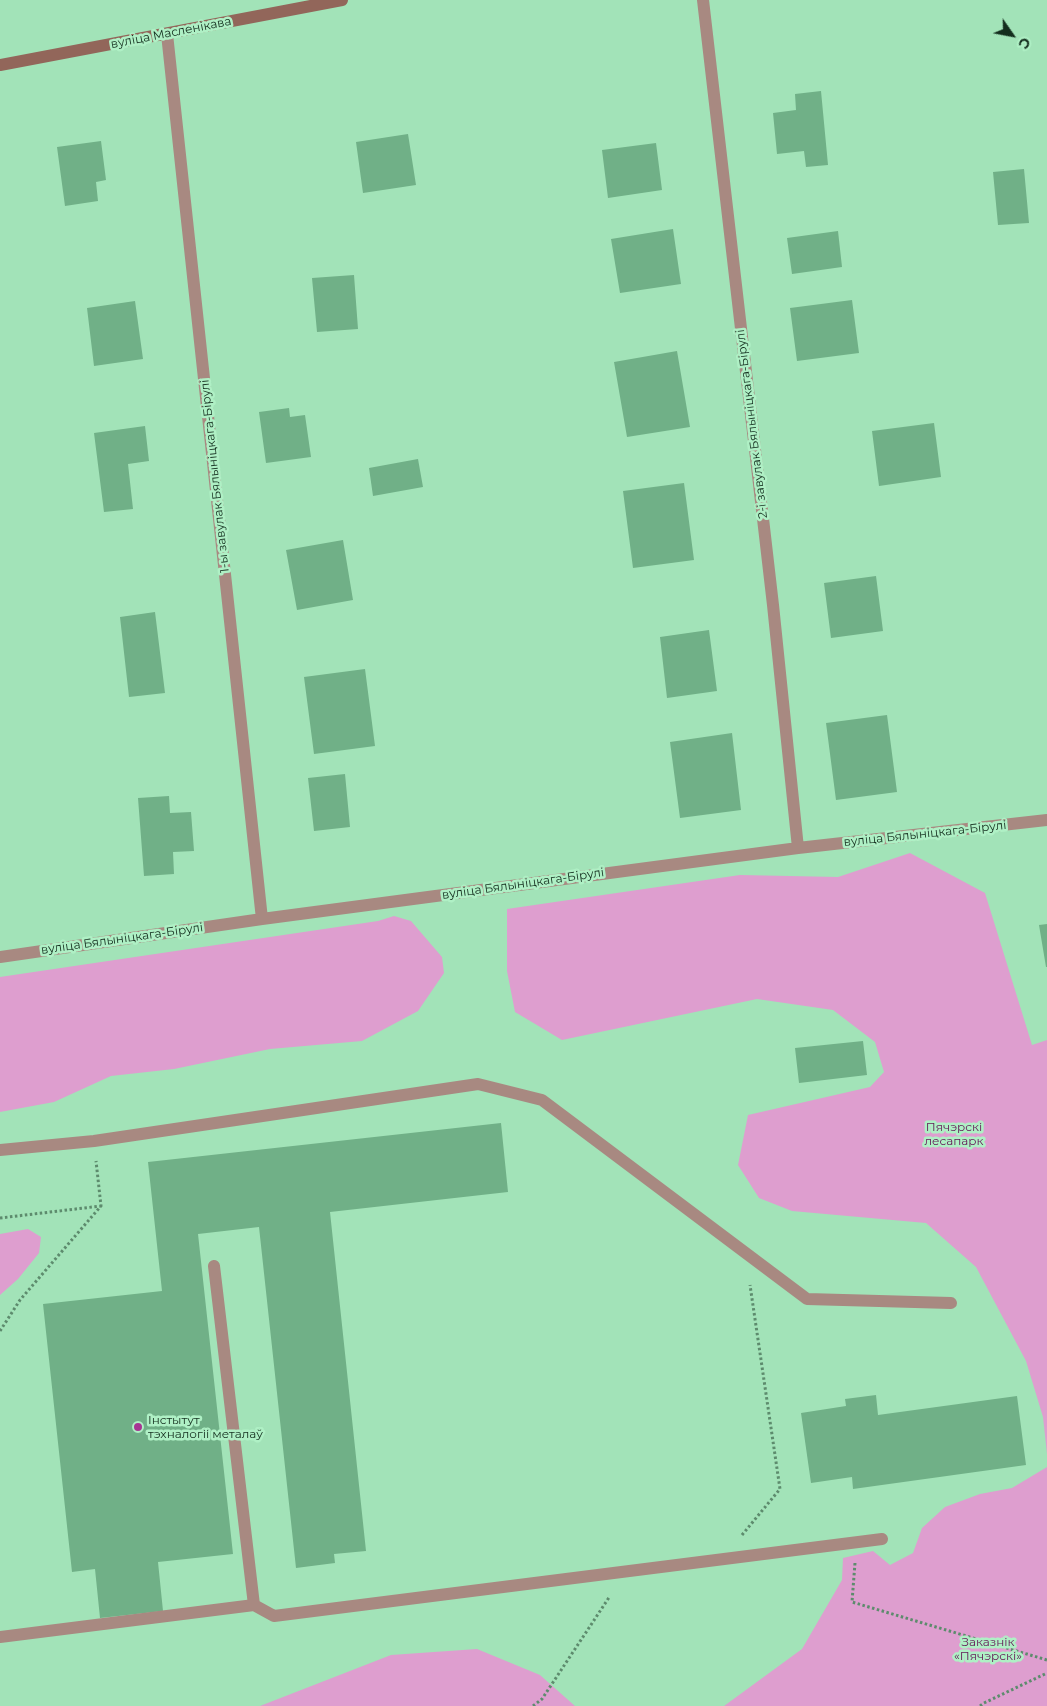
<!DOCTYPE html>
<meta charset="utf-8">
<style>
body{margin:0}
#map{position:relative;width:1047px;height:1706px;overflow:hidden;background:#a2e3b8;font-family:Montserrat,sans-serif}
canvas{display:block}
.north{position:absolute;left:987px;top:10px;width:50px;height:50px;-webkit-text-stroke:4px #aff0c5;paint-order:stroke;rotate:123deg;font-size:14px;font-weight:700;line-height:20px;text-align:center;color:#142e1e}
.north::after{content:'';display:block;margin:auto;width:18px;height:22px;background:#142e1e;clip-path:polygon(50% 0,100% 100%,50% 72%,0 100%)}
</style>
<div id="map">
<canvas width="1047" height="1706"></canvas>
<div class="north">С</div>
</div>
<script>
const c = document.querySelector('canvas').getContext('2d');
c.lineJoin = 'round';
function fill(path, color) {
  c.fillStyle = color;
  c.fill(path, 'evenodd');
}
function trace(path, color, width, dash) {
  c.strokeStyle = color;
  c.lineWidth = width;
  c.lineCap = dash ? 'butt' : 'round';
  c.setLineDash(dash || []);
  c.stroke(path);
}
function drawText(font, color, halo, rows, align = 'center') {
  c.font = font + ' Montserrat,sans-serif';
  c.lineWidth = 5;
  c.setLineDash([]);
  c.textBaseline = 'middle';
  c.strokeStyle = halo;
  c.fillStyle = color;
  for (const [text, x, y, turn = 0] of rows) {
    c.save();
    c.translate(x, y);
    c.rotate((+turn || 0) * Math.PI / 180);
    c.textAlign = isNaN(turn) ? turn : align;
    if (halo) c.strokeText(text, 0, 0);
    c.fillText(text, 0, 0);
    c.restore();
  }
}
const green = new Path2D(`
 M 910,853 L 985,893 L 1032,1045 L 1047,1040 L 1047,1454 L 1043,1417 L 1026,1361 L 976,1267 L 926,1223 L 792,1211 L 759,1198 L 738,1165 L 748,1115 L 870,1087 L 884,1072 L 875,1042 L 833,1010 L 757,999 L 562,1040 L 515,1012 L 507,971 L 507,909 L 740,875 L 838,877 Z
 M 394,916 L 411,921 L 442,957 L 444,973 L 418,1011 L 362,1041 L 270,1049 L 174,1069 L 111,1076 L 54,1102 L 0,1112 L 0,977 L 378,921 Z
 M 28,1229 L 41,1237 L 39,1253 L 18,1279 L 0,1295 L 0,1234 Z
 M 1047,1467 L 1047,1706 L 724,1706 L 802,1649 L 842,1580 L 843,1558 L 873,1551 L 890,1565 L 913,1553 L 922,1528 L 945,1507 L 980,1494 L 1012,1488 Z
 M 477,1649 L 540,1675 L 575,1706 L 260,1706 L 391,1655 Z`);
const building = new Path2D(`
 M 821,91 L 828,165 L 806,167 L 804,151 L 777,154 L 773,113 L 796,110 L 795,94 Z
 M 408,134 L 416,185 L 363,193 L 356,142 Z
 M 101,141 L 106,180 L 96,182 L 98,201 L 65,206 L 57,147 Z
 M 656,143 L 662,190 L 608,198 L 602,150 Z
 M 1024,169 L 1029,223 L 998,225 L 993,172 Z
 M 673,229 L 681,284 L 620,293 L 611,239 Z
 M 838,231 L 842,267 L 792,274 L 787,238 Z
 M 354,275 L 358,329 L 317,332 L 312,278 Z
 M 852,300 L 859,353 L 797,361 L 790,308 Z
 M 135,301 L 143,359 L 94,366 L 87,308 Z
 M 677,351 L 690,427 L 627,437 L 614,362 Z
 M 289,408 L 290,417 L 305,415 L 311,457 L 266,463 L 259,412 Z
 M 934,423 L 941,477 L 879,486 L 872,431 Z
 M 145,426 L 149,461 L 128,464 L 133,509 L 104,512 L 94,433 Z
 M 418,459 L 423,487 L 373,496 L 369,468 Z
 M 684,483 L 694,560 L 633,568 L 623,491 Z
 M 343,540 L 353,600 L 297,610 L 286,550 Z
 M 876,576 L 883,631 L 831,638 L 824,583 Z
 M 155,612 L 165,693 L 129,697 L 120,617 Z
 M 709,630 L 717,691 L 667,698 L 660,637 Z
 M 365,669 L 375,746 L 314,754 L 304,677 Z
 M 887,715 L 897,792 L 836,800 L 826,723 Z
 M 732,733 L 741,810 L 680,818 L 670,742 Z
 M 345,774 L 350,827 L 314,831 L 308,778 Z
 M 169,796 L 170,813 L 191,812 L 194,851 L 173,852 L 174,874 L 144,876 L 138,798 Z
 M 1047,924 L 1047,967 L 1046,967 L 1039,925 Z
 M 863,1041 L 867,1075 L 799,1083 L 795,1048 Z
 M 501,1123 L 508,1192 L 330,1212 L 366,1551 L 334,1554 L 335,1563 L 296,1568 L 259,1227 L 198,1234 L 233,1554 L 158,1562 L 163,1611 L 100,1618 L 95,1569 L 72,1572 L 43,1304 L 162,1291 L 148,1162 Z
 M 876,1395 L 878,1415 L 1017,1396 L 1026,1465 L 853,1489 L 852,1477 L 811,1483 L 801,1413 L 846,1406 L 845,1399 Z`);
const path = new Path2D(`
 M 0,1218 L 101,1206
 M 0,1331 L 20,1300 L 101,1206 L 96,1161
 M 742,1535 L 780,1489 L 750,1285
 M 855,1563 L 852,1602 L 1047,1660
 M 533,1706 L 542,1699 L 610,1596
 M 980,1706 L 984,1703 L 1047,1673`);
const service = new Path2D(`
 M 0,1150 L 94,1141 L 478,1084 L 542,1100 L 807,1299 L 951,1303
 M 214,1266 L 254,1605
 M 0,1637 L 254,1605 L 274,1616 L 882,1539`);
const minor = new Path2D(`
 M 703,0 L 773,605 L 798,848
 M 167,34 L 262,919
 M 0,957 L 262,919 L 798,848 L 1047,820`);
const secondary = new Path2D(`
 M 0,65 L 342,0`);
const markers = [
 [138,1427,5,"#a63592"]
];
const streetNames = [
 ["вуліца Масленікава",171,33,-11],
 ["2-і завулак Бялыніцкага-Бірулі",752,424,-97],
 ["1-ы завулак Бялыніцкага-Бірулі",215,476,-96],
 ["вуліца Бялыніцкага-Бірулі",925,834,-6],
 ["вуліца Бялыніцкага-Бірулі",523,884,-8],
 ["вуліца Бялыніцкага-Бірулі",122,939,-8]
];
const parkNames = [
 ["Пячэрскі",954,1127],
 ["лесапарк",954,1141],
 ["Заказнік",988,1642],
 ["«Пячэрскі»",988,1656]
];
const poiNames = [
 ["Інстытут",148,1420],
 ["тэхналогіі металаў",148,1434]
];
fill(green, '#de9ecf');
fill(building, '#70b087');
trace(path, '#5d8b6d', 3, [2.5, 2.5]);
trace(service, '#a88981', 12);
trace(minor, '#a88981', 12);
trace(secondary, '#92665a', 12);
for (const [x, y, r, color] of markers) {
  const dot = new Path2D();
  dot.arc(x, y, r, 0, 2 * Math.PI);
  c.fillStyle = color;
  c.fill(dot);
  trace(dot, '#aff0c5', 2);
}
drawText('12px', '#142e1e', '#aff0c5', streetNames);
drawText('12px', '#621555', '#aff0c5', parkNames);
drawText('12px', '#142e1e', '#aff0c5', poiNames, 'left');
</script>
